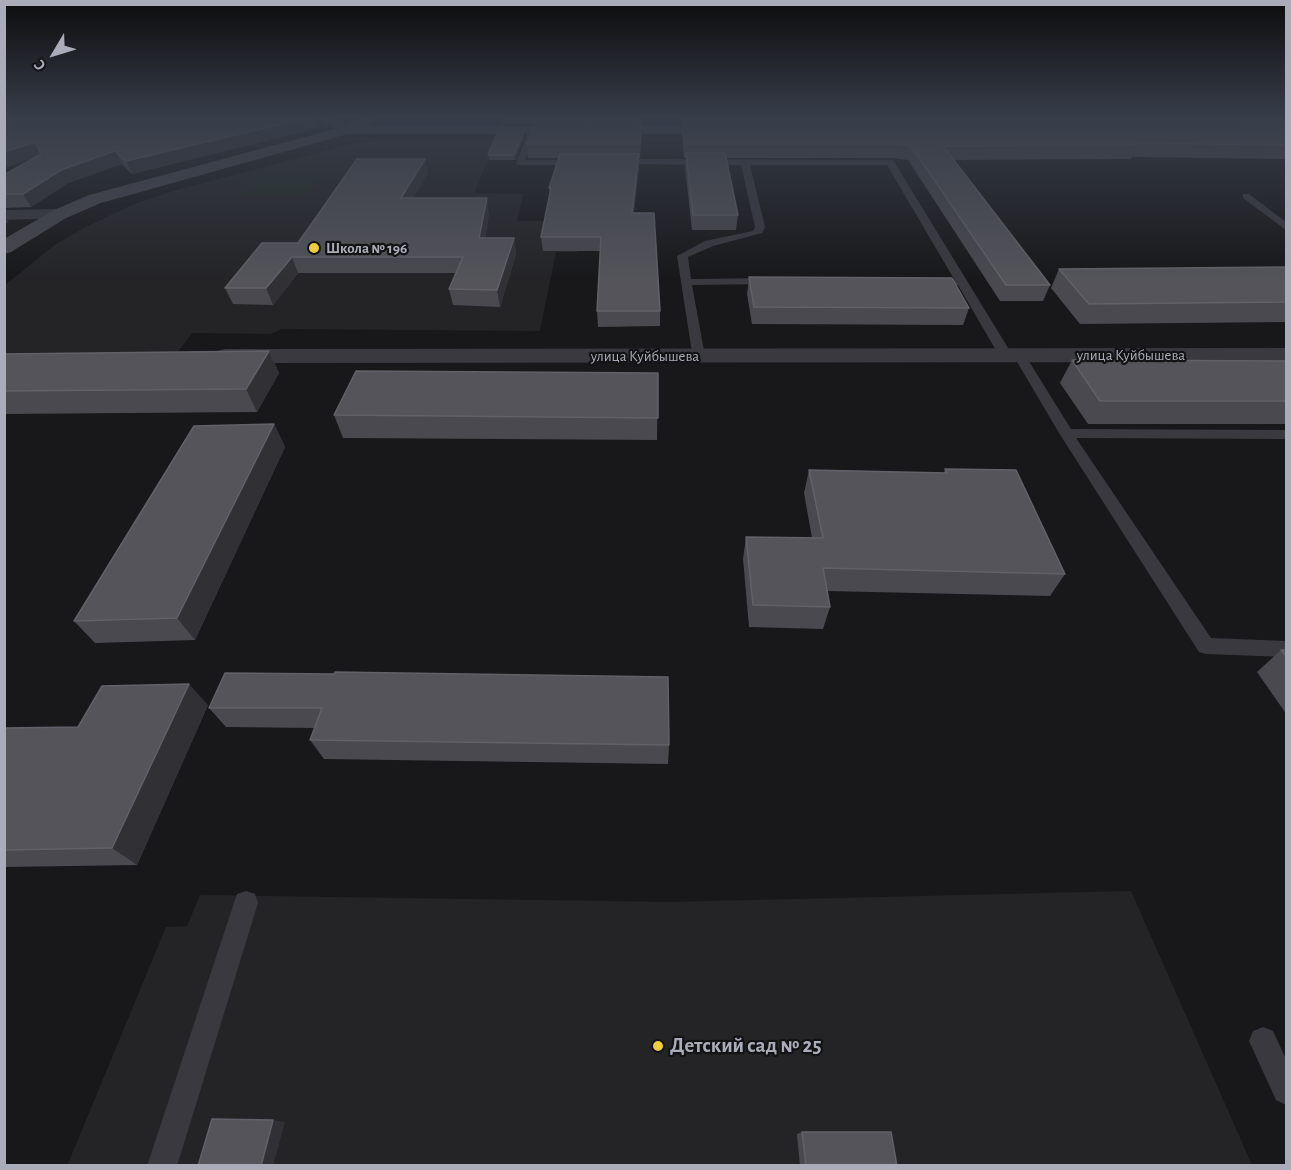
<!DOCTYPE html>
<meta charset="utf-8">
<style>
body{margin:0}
#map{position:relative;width:1291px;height:1170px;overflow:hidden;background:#18181a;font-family:"Alegreya Sans",sans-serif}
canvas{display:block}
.frame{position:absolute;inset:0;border:6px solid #aaadb9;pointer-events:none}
.north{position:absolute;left:24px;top:24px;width:60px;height:60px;-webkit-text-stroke:4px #131315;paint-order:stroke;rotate:232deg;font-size:16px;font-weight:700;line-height:24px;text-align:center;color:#aaadb9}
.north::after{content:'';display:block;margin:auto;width:21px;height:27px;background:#aaadb9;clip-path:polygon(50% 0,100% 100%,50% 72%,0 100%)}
</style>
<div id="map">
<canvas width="1291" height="1170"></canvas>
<div class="frame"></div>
<div class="north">С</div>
</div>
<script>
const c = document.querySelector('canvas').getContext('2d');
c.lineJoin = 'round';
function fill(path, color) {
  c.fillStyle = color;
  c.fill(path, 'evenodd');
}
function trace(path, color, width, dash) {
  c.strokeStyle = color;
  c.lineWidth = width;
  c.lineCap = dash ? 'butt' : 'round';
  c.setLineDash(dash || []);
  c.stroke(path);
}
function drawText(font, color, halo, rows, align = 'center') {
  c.font = font + ' "Alegreya Sans",sans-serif';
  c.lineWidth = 4.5;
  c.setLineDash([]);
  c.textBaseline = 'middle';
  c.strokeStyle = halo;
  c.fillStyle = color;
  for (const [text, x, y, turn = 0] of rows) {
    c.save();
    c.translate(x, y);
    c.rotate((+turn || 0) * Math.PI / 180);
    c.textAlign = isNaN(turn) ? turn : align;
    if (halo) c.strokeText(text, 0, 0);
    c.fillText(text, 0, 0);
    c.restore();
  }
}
const built = new Path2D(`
 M 386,141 L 496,141 L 474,193 L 523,194 L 517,221 L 581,221 L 577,252 L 556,252 L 540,331 L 281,329 L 271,334 L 192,333 L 175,356 L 5,356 L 5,285 L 56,244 L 84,228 L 134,204 L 173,191 L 355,143 Z
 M 1131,891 L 1252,1165 L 67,1166 L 166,927 L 187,926 L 200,895 L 670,902 Z`);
const green = new Path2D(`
 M 249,178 L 320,178 L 307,195 L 234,196 Z`);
const lane = new Path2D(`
 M 533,128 L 537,130 L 525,160 L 580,160 L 583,161 L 583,165 L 517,165 L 516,163 L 529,130 Z
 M 614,159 L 893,160 L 1013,356 L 1011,359 L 1001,359 L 958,285 L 930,285 L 924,282 L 930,279 L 954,279 L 887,165 L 750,165 L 765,227 L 762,233 L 713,246 L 688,257 L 691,279 L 774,278 L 780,281 L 774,284 L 692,285 L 705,356 L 703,359 L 693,359 L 677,256 L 705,241 L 753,231 L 755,227 L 741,165 L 611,164 L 611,160 Z
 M 1243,194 L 1249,194 L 1286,222 L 1286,230 L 1243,198 Z
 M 1019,351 L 1025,355 L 1071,429 L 1286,430 L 1286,439 L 1076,438 L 1211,638 L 1286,641 L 1286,657 L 1206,654 L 1199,652 L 1059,433 L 1013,355 Z
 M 246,891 L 255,894 L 258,903 L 177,1166 L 147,1166 L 234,903 L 237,894 Z
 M 1263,1027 L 1273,1031 L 1286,1059 L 1286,1105 L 1276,1100 L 1249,1041 L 1253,1031 Z`);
const street = new Path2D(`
 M 314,117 L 332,117 L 354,130 L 352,133 L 342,133 Z
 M 60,209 L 66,210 L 69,214 L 66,218 L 4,220 L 4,210 Z
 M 1286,348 L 1286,362 L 225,363 L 217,361 L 213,356 L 217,351 L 225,349 Z`);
const secondary = new Path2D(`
 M 362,117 L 372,117 L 374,120 L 367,126 L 726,126 L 733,130 L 726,134 L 348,134 L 101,203 L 66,218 L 11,252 L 4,254 L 4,239 L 54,210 L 89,195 L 342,127 Z`);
const wall = new Path2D(`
 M 4,117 L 246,119 L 242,117 L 314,117 L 318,128 L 132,174 L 122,164 L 68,183 L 31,207 L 4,208 L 4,175 L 35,157 L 4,168 Z
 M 503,117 L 644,117 L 644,123 L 642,123 L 642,136 L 640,158 L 639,158 L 639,167 L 634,213 L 660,311 L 660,326 L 598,327 L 597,311 L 600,251 L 543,251 L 541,237 L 550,196 L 549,188 L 558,158 L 528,158 L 527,144 L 535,124 L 503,124 Z
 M 680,117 L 1287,117 L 1287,123 L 1284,123 L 1287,124 L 1287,159 L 1132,157 L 1131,159 L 953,160 L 1050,285 L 1043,301 L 1000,301 L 908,160 L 893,158 L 726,158 L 738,215 L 736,230 L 692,230 L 685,167 L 686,158 L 684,158 L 682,136 L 682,123 L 681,123 Z
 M 524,131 L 524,136 L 515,160 L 489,160 L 488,155 Z
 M 428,173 L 413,198 L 489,213 L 485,238 L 514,238 L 516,254 L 500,307 L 453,305 L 449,289 L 456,273 L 298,273 L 273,305 L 233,304 L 225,288 L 298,243 Z
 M 1287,267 L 1287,322 L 1080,324 L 1051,288 L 1059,269 Z
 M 749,277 L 969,308 L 963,325 L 752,324 L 747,294 Z
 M 269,351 L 279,373 L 257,412 L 4,414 L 4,354 Z
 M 1072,360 L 1287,361 L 1287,424 L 1088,424 L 1060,383 Z
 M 658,373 L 657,440 L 343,438 L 334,415 Z
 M 274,424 L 285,447 L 195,640 L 95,643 L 74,621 Z
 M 945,469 L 1065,574 L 1050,596 L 827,591 L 830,607 L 823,629 L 749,627 L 743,559 L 746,537 L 812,538 L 804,493 L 809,470 L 944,473 Z
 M 1281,650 L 1287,650 L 1287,715 L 1257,672 Z
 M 225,673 L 669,745 L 668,764 L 324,759 L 310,740 L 315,728 L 226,727 L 209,708 Z
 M 208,705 L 137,865 L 4,867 L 4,728 L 78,727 Z
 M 802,1132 L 897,1166 L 800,1166 L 797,1134 Z`);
const shadedWall = new Path2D(`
 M 312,117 L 314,117 L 318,128 L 132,174 L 126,161 Z
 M 642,122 L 642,136 L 640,158 L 640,144 Z
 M 524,131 L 524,136 L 515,160 L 514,155 Z
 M 35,142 L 42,155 L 4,168 L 4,152 Z
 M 115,151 L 122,164 L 68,183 L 31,207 L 23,194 L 61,170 Z
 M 639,154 L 639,167 L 632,227 L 632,213 Z
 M 425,159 L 428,173 L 404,214 L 401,198 Z
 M 487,198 L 489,213 L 482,254 L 479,238 Z
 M 4,216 L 9,222 L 4,225 Z
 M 514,238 L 516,254 L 500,307 L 497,290 Z
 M 292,257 L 298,273 L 273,305 L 266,288 Z
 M 269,351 L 279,373 L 257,412 L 246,389 Z
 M 274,424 L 285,447 L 195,640 L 177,618 Z
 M 189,684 L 208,705 L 137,865 L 112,848 Z
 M 273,1120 L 285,1122 L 273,1166 L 261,1166 Z`);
const building = new Path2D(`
 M 4,117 L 232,117 L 235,119 L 247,119 L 248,117 L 312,117 L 126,161 L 115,151 L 61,170 L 23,194 L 4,194 L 4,175 L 41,154 L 35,142 L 4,152 L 4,126 L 10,124 L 4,119 Z
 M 642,122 L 640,144 L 527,144 L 536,123 Z
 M 1281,122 L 1287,124 L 1287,145 L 1134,143 L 1137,145 L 943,146 L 1050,285 L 1006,285 L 911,146 L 896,144 L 685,144 L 682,123 Z
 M 498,131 L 524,131 L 514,155 L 488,155 Z
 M 686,153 L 725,153 L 738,215 L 693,215 Z
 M 560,154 L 639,154 L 632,213 L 654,213 L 660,311 L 597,311 L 601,237 L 541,237 L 551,188 L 549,188 Z
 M 357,159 L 425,159 L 401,198 L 487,198 L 479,238 L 514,238 L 497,290 L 449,289 L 463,257 L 292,257 L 266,288 L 225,288 L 262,243 L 298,243 Z
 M 1287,267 L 1287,302 L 1089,304 L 1059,269 Z
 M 749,277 L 952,278 L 969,308 L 754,307 Z
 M 269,351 L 246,389 L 4,391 L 4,354 Z
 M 1072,360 L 1287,361 L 1287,401 L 1100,401 Z
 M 356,371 L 658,373 L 658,418 L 334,415 Z
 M 274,424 L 177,618 L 74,621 L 194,426 Z
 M 945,469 L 1016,470 L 1065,574 L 823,568 L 830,607 L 753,605 L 746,537 L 823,538 L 809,470 L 947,473 Z
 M 1281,650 L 1287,650 L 1287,657 Z
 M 335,672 L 668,677 L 669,745 L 310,740 L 322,708 L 209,708 L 225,673 L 334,674 Z
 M 189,684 L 112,848 L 4,850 L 4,728 L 78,727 L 102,686 Z
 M 212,1119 L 273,1120 L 261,1166 L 198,1166 Z
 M 802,1132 L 891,1132 L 897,1166 L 806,1166 Z`);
const markers = [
 [314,248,6,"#edcc3d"],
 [658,1046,6,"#edcc3d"]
];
const farPoinames = [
 ["Школа № 196",326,248]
];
const farStreetnames = [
 ["улица Куйбышева",1131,355],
 ["улица Куйбышева",645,356]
];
const nearPoinames = [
 ["Детский сад № 25",670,1046]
];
fill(built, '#242427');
fill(green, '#222a24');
fill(lane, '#39393f');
fill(street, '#39393f');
fill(secondary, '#47474e');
fill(wall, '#49494f');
fill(shadedWall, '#313135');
fill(building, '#54545a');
trace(building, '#616269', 1.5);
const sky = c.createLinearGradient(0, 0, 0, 281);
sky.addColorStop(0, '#0d0d0e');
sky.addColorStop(0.42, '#373d49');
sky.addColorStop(1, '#373d4900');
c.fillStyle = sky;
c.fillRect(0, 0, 1291, 281);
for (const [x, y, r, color] of markers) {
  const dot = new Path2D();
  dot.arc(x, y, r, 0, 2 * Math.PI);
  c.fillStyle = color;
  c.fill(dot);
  trace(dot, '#131315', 2);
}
drawText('bold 15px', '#aaadb9', '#131315', farPoinames, 'left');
drawText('15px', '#aaadb9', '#131315', farStreetnames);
drawText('bold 21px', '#aaadb9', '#131315', nearPoinames, 'left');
</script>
